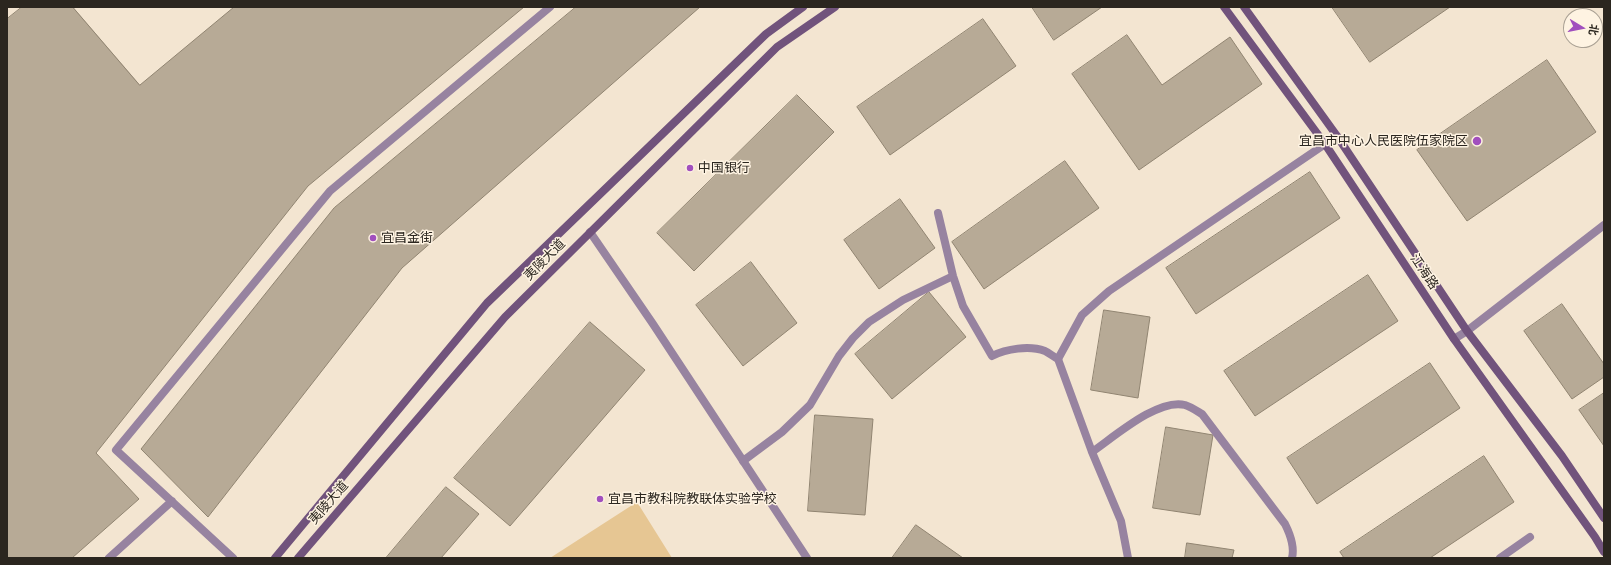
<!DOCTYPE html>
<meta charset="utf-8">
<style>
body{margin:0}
#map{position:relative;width:1611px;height:565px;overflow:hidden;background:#f3e5d1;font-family:Manrope,"Noto Sans SC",sans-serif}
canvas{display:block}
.frame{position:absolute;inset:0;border:8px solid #2b261f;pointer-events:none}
.north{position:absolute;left:1563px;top:8px;width:40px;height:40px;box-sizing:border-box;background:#fef3e2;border:1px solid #aaa194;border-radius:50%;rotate:100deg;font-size:11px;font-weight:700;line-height:16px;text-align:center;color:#2b261f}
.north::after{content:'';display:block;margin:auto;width:14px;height:18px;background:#a14fbe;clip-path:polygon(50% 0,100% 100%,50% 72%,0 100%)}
</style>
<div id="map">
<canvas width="1611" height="565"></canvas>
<div class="frame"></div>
<div class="north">北</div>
</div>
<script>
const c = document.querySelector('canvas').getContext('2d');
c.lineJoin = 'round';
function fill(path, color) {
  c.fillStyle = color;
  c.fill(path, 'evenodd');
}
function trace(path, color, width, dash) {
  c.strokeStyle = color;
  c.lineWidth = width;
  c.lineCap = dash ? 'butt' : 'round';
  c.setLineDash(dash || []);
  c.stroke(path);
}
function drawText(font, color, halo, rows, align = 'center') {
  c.font = font + ' Manrope,"Noto Sans SC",sans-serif';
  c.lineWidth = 3;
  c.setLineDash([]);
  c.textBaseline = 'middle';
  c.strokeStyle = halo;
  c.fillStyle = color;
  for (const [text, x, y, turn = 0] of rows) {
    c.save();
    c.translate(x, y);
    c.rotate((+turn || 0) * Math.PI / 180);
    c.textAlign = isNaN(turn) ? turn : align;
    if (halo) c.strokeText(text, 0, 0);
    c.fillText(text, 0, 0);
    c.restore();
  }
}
const green = new Path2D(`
 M 637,502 L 672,558 L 550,558 Z`);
const building = new Path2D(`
 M 22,7 L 524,7 L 308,186 L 96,453 L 139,499 L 72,558 L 7,558 L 7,19 Z
 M 73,7 L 234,7 L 140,85 Z
 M 576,7 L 700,7 L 402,268 L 208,517 L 141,449 L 334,208 Z
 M 1032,7 L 1102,7 L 1054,40 Z
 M 1332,7 L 1450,7 L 1370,62 Z
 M 983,19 L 1016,66 L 890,155 L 857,107 Z
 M 1127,35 L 1162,85 L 1230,37 L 1262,84 L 1139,170 L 1072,74 Z
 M 1547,60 L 1596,132 L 1467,221 L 1417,150 Z
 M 797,95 L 834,132 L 694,271 L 657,233 Z
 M 1065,161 L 1099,208 L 984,289 L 952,242 Z
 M 1310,172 L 1340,218 L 1196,314 L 1166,268 Z
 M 900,199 L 935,248 L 879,289 L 844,240 Z
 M 751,262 L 797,323 L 743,366 L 696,305 Z
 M 1368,275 L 1398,321 L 1255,416 L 1224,371 Z
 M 929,292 L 966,337 L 892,399 L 855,354 Z
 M 1562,304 L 1604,364 L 1604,377 L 1572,399 L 1524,331 Z
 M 1104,310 L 1150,317 L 1138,398 L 1091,390 Z
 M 590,322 L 645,370 L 510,526 L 454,478 Z
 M 1430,363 L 1460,408 L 1317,504 L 1287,458 Z
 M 1604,393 L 1604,446 L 1579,410 Z
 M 815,415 L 873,419 L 865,515 L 808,511 Z
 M 1166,427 L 1213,435 L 1200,515 L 1153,508 Z
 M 1484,456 L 1514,502 L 1430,558 L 1344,558 L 1340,552 Z
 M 446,487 L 479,514 L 441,558 L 386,558 Z
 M 916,525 L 963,558 L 892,558 Z
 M 1187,543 L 1234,550 L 1232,558 L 1185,558 Z`);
const lane = new Path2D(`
 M 938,213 L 953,276 L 963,306 L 992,356 C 1006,349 1029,345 1045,351 C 1049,353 1054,357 1058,359 L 1092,452 L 1121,521 L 1128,558
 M 1092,452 C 1114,437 1158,398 1185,405 C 1191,407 1197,411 1202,414 L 1285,524 C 1290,534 1295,546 1292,558
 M 743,461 L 782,432 L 810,405 L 839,356 L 853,338 L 869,322 L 903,300 L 953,276
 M 1500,558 L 1530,537`);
const street = new Path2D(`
 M 590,232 L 653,324 L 807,558
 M 1454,339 L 1467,331 L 1604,225
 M 1058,359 L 1082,315 L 1109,291 L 1337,136
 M 109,558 L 172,501
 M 233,558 L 116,450 L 330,191 L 550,7`);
const secondary = new Path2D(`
 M 1224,7 L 1325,144 L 1454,339 L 1595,537 L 1604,552
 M 1244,7 L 1337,136 L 1467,331 L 1562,456 L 1604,518
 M 275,558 L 487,303 L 766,34 L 803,7
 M 298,558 L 505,317 L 777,47 L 835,7`);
const markers = [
 [1477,141,5,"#a14fbe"],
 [690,168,4,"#a14fbe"],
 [373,238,4,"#a14fbe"],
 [600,499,4,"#a14fbe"]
];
const poiNames = [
 ["宜昌市中心人民医院伍家院区",1468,141,"right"],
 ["中国银行",698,168],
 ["宜昌金街",381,238],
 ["宜昌市教科院教联体实验学校",608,499]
];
const streetNames = [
 ["夷陵大道",545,260,-45],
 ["江海路",1424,272,56],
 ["夷陵大道",329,503,-49]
];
fill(green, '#e6c693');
fill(building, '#b7aa96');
trace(building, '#908471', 1);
trace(lane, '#9783a0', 8);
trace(street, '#9783a0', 8);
trace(secondary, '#71537c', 8);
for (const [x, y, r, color] of markers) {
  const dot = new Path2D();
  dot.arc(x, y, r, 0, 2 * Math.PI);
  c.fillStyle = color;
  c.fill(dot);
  trace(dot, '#fef3e2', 1.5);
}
drawText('13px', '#2b261f', '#fef3e2', poiNames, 'left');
drawText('13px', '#2b261f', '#fef3e2', streetNames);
</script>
